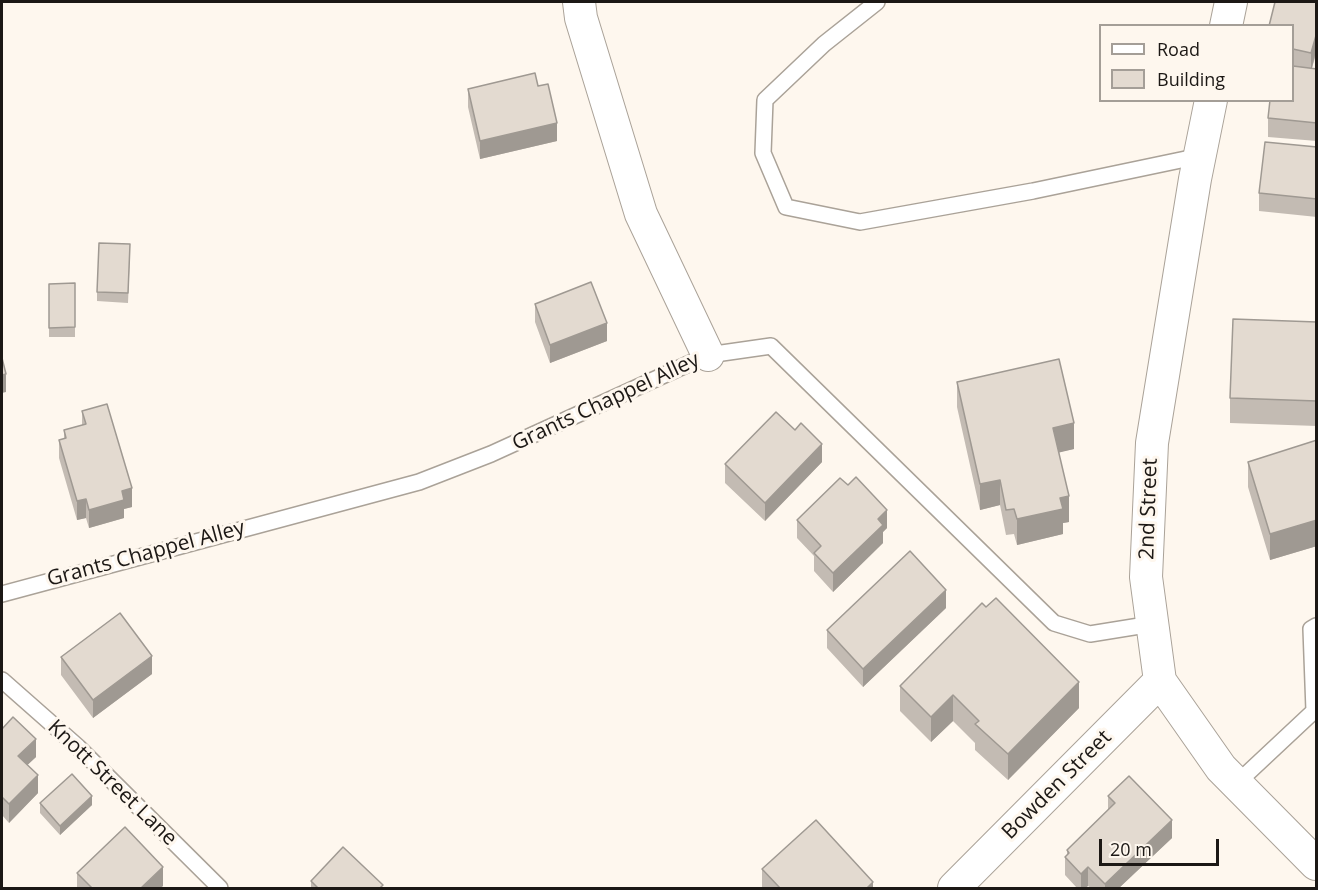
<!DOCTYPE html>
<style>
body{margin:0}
#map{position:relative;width:1318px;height:890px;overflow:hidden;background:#fef7ee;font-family:"Open Sans",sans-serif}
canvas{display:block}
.frame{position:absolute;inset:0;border:3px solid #1c1815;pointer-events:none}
.legend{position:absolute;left:1099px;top:24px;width:195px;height:78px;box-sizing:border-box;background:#fef7ee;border:2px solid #a49e97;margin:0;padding:8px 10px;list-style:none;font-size:18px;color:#1c1815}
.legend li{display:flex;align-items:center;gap:12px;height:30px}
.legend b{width:30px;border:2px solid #a49e97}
.scale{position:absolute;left:1099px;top:839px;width:120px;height:27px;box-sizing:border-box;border:3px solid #1c1815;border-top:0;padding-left:8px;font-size:18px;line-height:21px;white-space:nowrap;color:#1c1815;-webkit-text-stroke:4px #fef7ee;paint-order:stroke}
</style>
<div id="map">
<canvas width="1318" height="890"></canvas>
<div class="frame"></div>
<ul class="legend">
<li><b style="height:8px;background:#fff"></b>Road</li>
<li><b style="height:16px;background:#e3dad0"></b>Building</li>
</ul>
<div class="scale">20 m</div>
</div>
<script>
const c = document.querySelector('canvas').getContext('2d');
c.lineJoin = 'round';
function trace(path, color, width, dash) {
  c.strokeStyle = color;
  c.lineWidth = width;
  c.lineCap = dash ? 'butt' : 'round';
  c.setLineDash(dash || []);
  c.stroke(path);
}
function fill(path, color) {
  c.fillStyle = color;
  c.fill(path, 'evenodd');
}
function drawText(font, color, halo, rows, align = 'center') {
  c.font = font + ' "Open Sans",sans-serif';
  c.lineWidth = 6;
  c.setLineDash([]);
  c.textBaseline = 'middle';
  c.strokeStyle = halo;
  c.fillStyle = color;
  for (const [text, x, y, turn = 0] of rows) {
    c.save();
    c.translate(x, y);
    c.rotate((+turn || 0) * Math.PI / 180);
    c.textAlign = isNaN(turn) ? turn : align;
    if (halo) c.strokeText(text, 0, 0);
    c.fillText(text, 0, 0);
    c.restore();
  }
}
const service = new Path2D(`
 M 877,2 L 824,44 L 765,100 L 763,153 L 786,207 L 860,222 L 1033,191 L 1200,156
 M 2,594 L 419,482 L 491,454 L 708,355 L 771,346 L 1054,623 L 1090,634 L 1152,624
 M 2,680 L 78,747 L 220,888
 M 1236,784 L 1314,711 L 1311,629 L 1316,626`);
const minor = new Path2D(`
 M 579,2 L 581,18 L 641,214 L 708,355
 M 1226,26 L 1231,2
 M 1211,100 L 1195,179 L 1152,443 L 1146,577 L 1160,681 L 1221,768 L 1316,864
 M 954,888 L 1160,681`);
const wall = new Path2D(`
 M 1317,2 L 1317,51 L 1312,68 L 1317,69 L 1317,141 L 1268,137 L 1268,118 L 1293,100 L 1293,26 Z
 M 538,86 L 557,141 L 480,159 L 468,107 L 468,89 Z
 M 1317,147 L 1317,217 L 1259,211 L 1259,193 Z
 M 130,253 L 128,303 L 97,301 L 97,292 Z
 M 75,283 L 75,337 L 49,337 L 49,284 Z
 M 535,304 L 607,341 L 550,363 L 535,322 Z
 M 1317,322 L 1317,426 L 1230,423 L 1230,398 Z
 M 957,382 L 1074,449 L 1059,452 L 1069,522 L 1063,523 L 1063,534 L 1017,545 L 1014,534 L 1006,535 L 1000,505 L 980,510 L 957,407 Z
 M 82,411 L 132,507 L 124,509 L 124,518 L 89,528 L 86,518 L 77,520 L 59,458 L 59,440 L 64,439 L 64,430 L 82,425 Z
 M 795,430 L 822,462 L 765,521 L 725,483 L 725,464 Z
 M 1317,440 L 1317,546 L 1270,560 L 1248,487 L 1248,462 Z
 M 797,520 L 887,528 L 883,532 L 883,543 L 833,592 L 814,571 L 814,556 L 797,538 Z
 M 946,608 L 863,687 L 827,648 L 827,630 Z
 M 61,657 L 152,674 L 93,718 L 61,675 Z
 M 900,686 L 1079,708 L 1008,780 L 975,750 L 975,743 L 953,721 L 931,742 L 900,711 Z
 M 2,729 L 36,757 L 27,765 L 38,793 L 9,823 L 2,815 Z
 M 1108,796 L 1172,838 L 1119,888 L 1091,888 L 1088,886 L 1085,888 L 1077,888 L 1065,875 L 1065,857 L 1067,855 L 1067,850 L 1108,810 Z
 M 40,803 L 92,805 L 60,835 L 40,813 Z
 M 762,869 L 873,888 L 763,888 L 762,887 Z
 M 77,873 L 163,886 L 160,888 L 77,888 Z
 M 311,881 L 383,888 L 311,888 Z`);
const shadedWall = new Path2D(`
 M 1316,32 L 1316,51 L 1311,72 L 1311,53 Z
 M 557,123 L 557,141 L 480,159 L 480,141 Z
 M 607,323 L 607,341 L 550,363 L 550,345 Z
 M 6,374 L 6,392 L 2,393 L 2,375 Z
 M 1074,423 L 1074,449 L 1053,454 L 1053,428 Z
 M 822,444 L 822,462 L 765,521 L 765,503 Z
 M 1000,480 L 1000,505 L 980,510 L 980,484 Z
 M 132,488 L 132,507 L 124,509 L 124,518 L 89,528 L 89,510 L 122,491 Z
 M 1069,496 L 1069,522 L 1063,523 L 1063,534 L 1017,545 L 1017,519 L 1060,498 Z
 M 86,499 L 86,518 L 77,520 L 77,501 Z
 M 887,510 L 887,528 L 883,532 L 883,543 L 833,592 L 833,573 L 878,519 Z
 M 1317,520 L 1317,546 L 1270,560 L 1270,534 Z
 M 946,590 L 946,608 L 863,687 L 863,669 Z
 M 152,656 L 152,674 L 93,718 L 93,700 Z
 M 1079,682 L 1079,708 L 1008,780 L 1008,754 Z
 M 953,695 L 953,721 L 931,742 L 931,717 Z
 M 36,739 L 36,757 L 18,774 L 18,756 Z
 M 38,775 L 38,793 L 9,823 L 9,804 Z
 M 92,796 L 92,805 L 60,835 L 60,826 Z
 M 1172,820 L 1172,838 L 1119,888 L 1105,888 L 1105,884 Z
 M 163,867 L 163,886 L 160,888 L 141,888 Z
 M 1088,867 L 1088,886 L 1085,888 L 1081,888 L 1081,874 Z
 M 873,882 L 873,888 L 867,888 Z`);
const building = new Path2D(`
 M 1275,2 L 1317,2 L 1317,32 L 1311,53 L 1293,49 L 1293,26 L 1269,26 Z
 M 1293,66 L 1317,69 L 1317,123 L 1268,118 L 1270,100 L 1293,100 Z
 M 535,73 L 538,86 L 548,84 L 557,123 L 480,141 L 468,89 Z
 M 1265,142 L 1317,147 L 1317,199 L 1259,193 Z
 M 99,243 L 130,244 L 128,293 L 97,292 Z
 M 591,282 L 607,323 L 550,345 L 535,304 Z
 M 75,283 L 75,327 L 49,328 L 49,284 Z
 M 1233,319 L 1317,322 L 1317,401 L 1230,398 Z
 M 2,358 L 6,374 L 2,375 Z
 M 1059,359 L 1074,423 L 1053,428 L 1069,496 L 1060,498 L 1063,509 L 1017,519 L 1014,509 L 1006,510 L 1000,480 L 980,484 L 957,382 Z
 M 107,404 L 132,488 L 122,491 L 124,500 L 89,510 L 86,499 L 77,501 L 59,440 L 66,438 L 64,430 L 86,424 L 82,411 Z
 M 776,412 L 795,430 L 801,423 L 822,444 L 765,503 L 725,464 Z
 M 1317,440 L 1317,520 L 1270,534 L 1248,462 Z
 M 856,477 L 887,510 L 878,519 L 883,525 L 833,573 L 814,553 L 821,546 L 797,520 L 840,478 L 848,485 Z
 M 910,551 L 946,590 L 863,669 L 827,630 Z
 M 996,598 L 1079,682 L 1008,754 L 975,724 L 979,721 L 953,695 L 931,717 L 900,686 L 982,603 L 986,607 Z
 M 120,613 L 152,656 L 93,700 L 61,657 Z
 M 13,717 L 36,739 L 18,756 L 38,775 L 9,804 L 2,797 L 2,729 Z
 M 72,774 L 92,796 L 60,826 L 40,803 Z
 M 1129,776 L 1172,820 L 1105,884 L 1088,867 L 1081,874 L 1065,857 L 1069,853 L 1067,850 L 1115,803 L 1108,796 Z
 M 816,820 L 873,882 L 867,888 L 780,888 L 762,869 Z
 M 125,827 L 163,867 L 141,888 L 92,888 L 77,873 Z
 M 343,847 L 383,885 L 380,888 L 318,888 L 311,881 Z`);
const streetNames = [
 ["Grants Chappel Alley",606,402,-25],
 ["2nd Street",1149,509,-88],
 ["Grants Chappel Alley",146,554,-15],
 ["Knott Street Lane",112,783,44],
 ["Bowden Street",1057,785,-45]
];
trace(service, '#aaa298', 18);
trace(minor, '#aaa298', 34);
trace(service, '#fff', 15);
trace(minor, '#fff', 32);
fill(wall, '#c3bbb3');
fill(shadedWall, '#9f9992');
fill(building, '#e3dad0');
trace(building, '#9f9992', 1.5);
drawText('21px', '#1c1815', '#fef7ee', streetNames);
</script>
